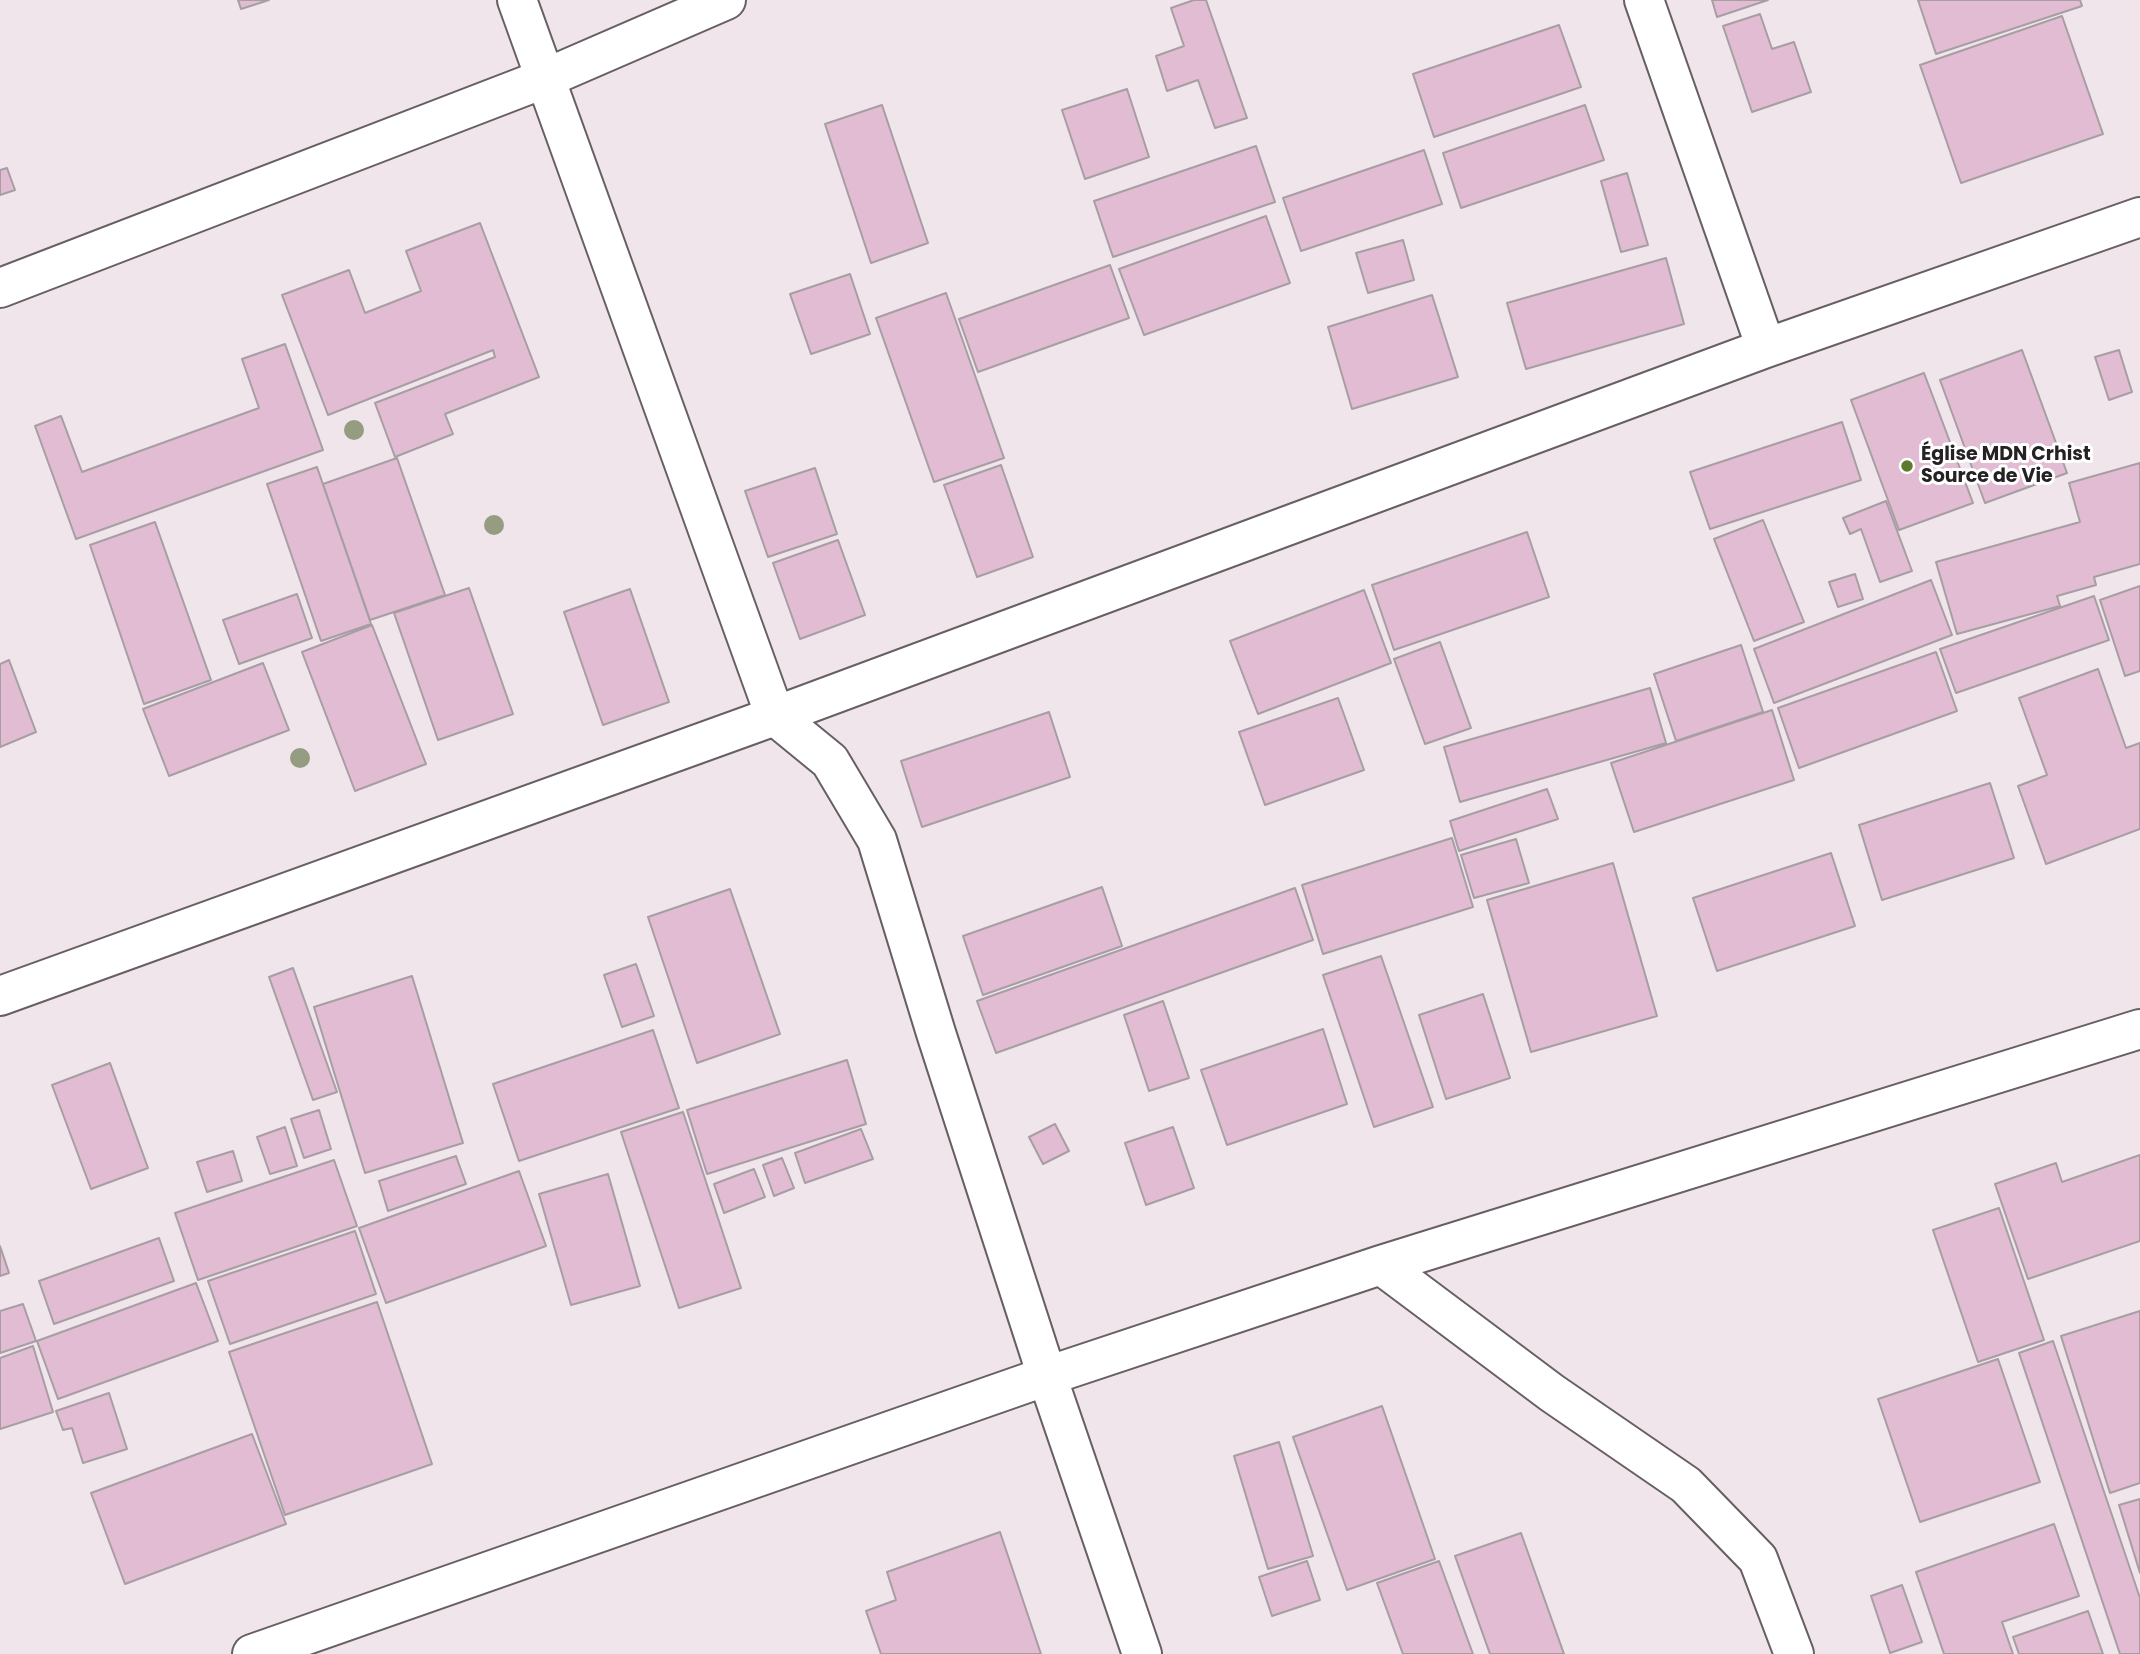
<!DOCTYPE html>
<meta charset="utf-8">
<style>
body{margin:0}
canvas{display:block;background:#efe5eb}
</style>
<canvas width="2140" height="1654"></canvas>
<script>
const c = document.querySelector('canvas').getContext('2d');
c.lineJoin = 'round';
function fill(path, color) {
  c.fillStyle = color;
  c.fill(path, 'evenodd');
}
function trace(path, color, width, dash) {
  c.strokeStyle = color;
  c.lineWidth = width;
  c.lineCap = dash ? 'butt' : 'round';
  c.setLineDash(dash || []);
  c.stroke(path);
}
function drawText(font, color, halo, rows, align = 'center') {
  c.font = font + ' Poppins,sans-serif';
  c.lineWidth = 6;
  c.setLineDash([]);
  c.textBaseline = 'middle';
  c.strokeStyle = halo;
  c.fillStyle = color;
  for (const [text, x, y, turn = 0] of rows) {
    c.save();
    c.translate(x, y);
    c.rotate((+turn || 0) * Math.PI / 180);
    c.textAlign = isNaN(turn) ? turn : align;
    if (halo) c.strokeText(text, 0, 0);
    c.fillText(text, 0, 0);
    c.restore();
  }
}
const building = new Path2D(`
 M 238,0 L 269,0 L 241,9 Z
 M 1194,0 L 1206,0 L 1247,118 L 1215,128 L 1198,80 L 1167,91 L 1156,56 L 1184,46 L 1171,8 Z
 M 1712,0 L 1768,0 L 1717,17 Z
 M 1918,0 L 2080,0 L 2082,6 L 1936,54 Z
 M 1760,14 L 1772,49 L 1794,42 L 1811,92 L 1752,112 L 1723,26 Z
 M 2062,16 L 2103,134 L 1961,183 L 1920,65 Z
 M 1559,25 L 1581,87 L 1434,137 L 1413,74 Z
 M 1127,89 L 1149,157 L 1085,179 L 1062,110 Z
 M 882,105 L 928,243 L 871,263 L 825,124 Z
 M 1585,105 L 1604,160 L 1461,208 L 1443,153 Z
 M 1256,146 L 1275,202 L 1113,257 L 1094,201 Z
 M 1424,150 L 1442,204 L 1301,251 L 1283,198 Z
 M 7,168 L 15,190 L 0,195 L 0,170 Z
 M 1627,173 L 1648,245 L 1621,252 L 1601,181 Z
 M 1266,216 L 1290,283 L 1144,335 L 1119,269 Z
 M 480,223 L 539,377 L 445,414 L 453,434 L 395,457 L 375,403 L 495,357 L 493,350 L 328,415 L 282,295 L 349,270 L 365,313 L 421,291 L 406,251 Z
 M 1403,240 L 1414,280 L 1368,293 L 1356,253 Z
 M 1666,258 L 1684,324 L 1526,369 L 1507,303 Z
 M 1110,265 L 1129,318 L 978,372 L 959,319 Z
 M 850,274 L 870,334 L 811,354 L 790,294 Z
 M 946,293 L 1004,458 L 934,482 L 876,318 Z
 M 1432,295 L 1458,377 L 1352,409 L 1328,327 Z
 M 285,344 L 323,450 L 76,539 L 35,426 L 61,416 L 82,472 L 259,408 L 242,359 Z
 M 2022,350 L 2067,473 L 1985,503 L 1940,380 Z
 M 2119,350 L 2132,392 L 2109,400 L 2095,357 Z
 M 1924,373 L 1973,503 L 1899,530 L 1851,400 Z
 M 1842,422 L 1861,480 L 1710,529 L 1690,472 Z
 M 397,458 L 445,595 L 370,620 L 323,484 Z
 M 2140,463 L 2140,564 L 2094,577 L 2096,585 L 2057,596 L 2060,606 L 1957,634 L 1936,562 L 2080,522 L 2069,483 Z
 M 1001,465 L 1033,557 L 977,577 L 944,485 Z
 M 317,467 L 371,624 L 321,641 L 267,484 Z
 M 815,468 L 837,534 L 768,557 L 745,491 Z
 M 1886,501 L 1912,571 L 1880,582 L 1861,529 L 1850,534 L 1843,518 Z
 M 1763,520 L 1804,622 L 1754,641 L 1714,539 Z
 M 155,522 L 211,680 L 144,704 L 90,545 Z
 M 1527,532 L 1549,597 L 1394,650 L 1372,585 Z
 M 838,540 L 865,615 L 800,639 L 773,563 Z
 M 1855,574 L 1863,599 L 1838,607 L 1829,582 Z
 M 1931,580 L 1952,635 L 1774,703 L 1754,649 Z
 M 2140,586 L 2140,671 L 2125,676 L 2100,600 Z
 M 469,588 L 513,714 L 438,740 L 394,613 Z
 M 630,589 L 669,702 L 603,725 L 564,612 Z
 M 1364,590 L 1391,663 L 1258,714 L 1230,641 Z
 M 297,594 L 312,638 L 239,664 L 223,620 Z
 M 2094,596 L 2109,640 L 1956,693 L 1940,649 Z
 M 372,625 L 426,764 L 355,791 L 302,652 Z
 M 1440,642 L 1471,728 L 1425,744 L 1394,659 Z
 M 1741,645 L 1763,712 L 1676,741 L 1654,674 Z
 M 1936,652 L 1957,711 L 1799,768 L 1778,708 Z
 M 9,660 L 36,732 L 0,747 L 0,664 Z
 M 263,663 L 289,730 L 169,776 L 143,709 Z
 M 2098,669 L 2126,748 L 2140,743 L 2140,829 L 2046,864 L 2018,786 L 2047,775 L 2019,698 Z
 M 1650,688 L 1666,743 L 1460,802 L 1444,747 Z
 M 1338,698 L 1364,770 L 1265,805 L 1239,732 Z
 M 1772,710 L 1794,780 L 1634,832 L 1611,763 Z
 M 1049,712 L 1070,777 L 922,827 L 901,761 Z
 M 1990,783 L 2014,858 L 1882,900 L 1859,825 Z
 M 1547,789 L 1558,819 L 1459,851 L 1450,821 Z
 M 1452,838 L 1473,907 L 1323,954 L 1302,885 Z
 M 1516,839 L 1529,883 L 1474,898 L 1461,855 Z
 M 1831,853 L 1855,926 L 1717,971 L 1693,898 Z
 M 1613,863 L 1657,1016 L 1531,1052 L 1487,900 Z
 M 1102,887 L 1122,946 L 983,995 L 963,936 Z
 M 1295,888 L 1313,940 L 996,1053 L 977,1001 Z
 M 730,889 L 780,1034 L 697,1063 L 648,917 Z
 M 1381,956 L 1433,1107 L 1374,1127 L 1323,975 Z
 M 636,964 L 654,1016 L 622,1027 L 604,975 Z
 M 293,968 L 337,1092 L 313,1100 L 269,977 Z
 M 412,976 L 463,1143 L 365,1173 L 314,1007 Z
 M 1483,994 L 1510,1078 L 1446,1099 L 1419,1015 Z
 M 1163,1001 L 1189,1078 L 1149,1091 L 1124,1015 Z
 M 1323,1029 L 1347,1104 L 1227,1145 L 1201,1070 Z
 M 653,1030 L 679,1108 L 519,1161 L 493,1084 Z
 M 847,1060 L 866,1124 L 707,1174 L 687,1110 Z
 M 110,1063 L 148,1168 L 91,1189 L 52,1085 Z
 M 319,1110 L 331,1149 L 304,1158 L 291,1119 Z
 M 683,1112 L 741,1288 L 679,1308 L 621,1132 Z
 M 1055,1124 L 1069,1151 L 1043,1164 L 1029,1137 Z
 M 285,1127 L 297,1166 L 270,1174 L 257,1137 Z
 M 1173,1127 L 1194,1188 L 1146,1205 L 1125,1143 Z
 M 861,1129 L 873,1159 L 805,1183 L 795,1153 Z
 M 233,1151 L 242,1181 L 207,1192 L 197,1162 Z
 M 2140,1155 L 2140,1241 L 2028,1279 L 1995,1184 L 2056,1163 L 2062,1182 Z
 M 456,1156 L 466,1184 L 388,1211 L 379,1181 Z
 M 782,1158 L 794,1188 L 774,1196 L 763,1165 Z
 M 334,1160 L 357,1226 L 198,1280 L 175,1213 Z
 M 754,1169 L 765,1197 L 724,1213 L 714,1184 Z
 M 519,1171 L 546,1246 L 386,1303 L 359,1228 Z
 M 608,1174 L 640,1286 L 571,1305 L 539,1194 Z
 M 1999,1208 L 2044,1340 L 1978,1362 L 1933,1230 Z
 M 355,1231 L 376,1294 L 230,1344 L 208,1281 Z
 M 159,1238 L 174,1281 L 54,1324 L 39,1281 Z
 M 0,1246 L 9,1273 L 0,1276 Z
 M 196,1283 L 218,1341 L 58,1399 L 37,1341 Z
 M 377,1302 L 432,1464 L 285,1515 L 229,1352 Z
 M 23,1304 L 36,1341 L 0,1353 L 0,1311 Z
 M 2140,1311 L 2140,1483 L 2110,1493 L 2061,1336 Z
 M 2053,1341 L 2140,1598 L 2140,1654 L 2120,1654 L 2019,1353 Z
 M 33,1346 L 53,1412 L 0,1429 L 0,1358 Z
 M 1998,1359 L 2040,1482 L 1920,1522 L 1878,1399 Z
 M 109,1393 L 127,1449 L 83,1463 L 72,1428 L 63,1430 L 56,1411 Z
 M 1382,1406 L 1435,1559 L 1347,1590 L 1293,1437 Z
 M 252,1434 L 286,1524 L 125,1584 L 91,1493 Z
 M 1279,1442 L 1313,1556 L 1268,1569 L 1234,1456 Z
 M 2140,1499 L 2140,1573 L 2119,1505 Z
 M 2054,1524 L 2079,1596 L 2002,1622 L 2013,1654 L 1944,1654 L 1916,1572 Z
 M 1000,1532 L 1041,1654 L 881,1654 L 866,1611 L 896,1600 L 887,1572 Z
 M 1521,1533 L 1564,1654 L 1490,1654 L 1455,1556 Z
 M 1307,1561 L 1320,1600 L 1272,1616 L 1259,1577 Z
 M 1439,1561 L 1473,1654 L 1403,1654 L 1377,1583 Z
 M 1902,1585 L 1922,1642 L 1890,1653 L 1871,1596 Z
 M 2088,1611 L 2103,1654 L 2019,1654 L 2013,1637 Z`);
const minor = new Path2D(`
 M 517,0 L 775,716 L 830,761 L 877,840 L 936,1033 L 1047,1376 L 1142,1654
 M 1644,0 L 1766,348
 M 0,288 L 546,78 L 726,0
 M 0,996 L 775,716 L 1766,348 L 2140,217
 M 1381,1265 L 1552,1393 L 1686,1485 L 1758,1559 L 1794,1654
 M 252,1654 L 1047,1376 L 1381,1265 L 2140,1029`);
const trees = [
 [354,430],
 [494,525],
 [300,758]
];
const markers = [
 [1907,466,7,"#5d7a2f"]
];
const poiNames = [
 ["Église MDN Crhist",1921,455],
 ["Source de Vie",1921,477]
];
fill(building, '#e2bcd2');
trace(building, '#a79ea3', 2);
trace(minor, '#675f63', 42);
trace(minor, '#fff', 38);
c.fillStyle = '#959c82';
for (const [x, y] of trees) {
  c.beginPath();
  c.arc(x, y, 10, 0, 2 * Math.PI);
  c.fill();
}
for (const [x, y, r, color] of markers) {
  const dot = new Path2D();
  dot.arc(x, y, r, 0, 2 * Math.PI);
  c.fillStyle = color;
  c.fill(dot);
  trace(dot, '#fff', 2.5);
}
drawText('bold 19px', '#252224', '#fff', poiNames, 'left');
</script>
